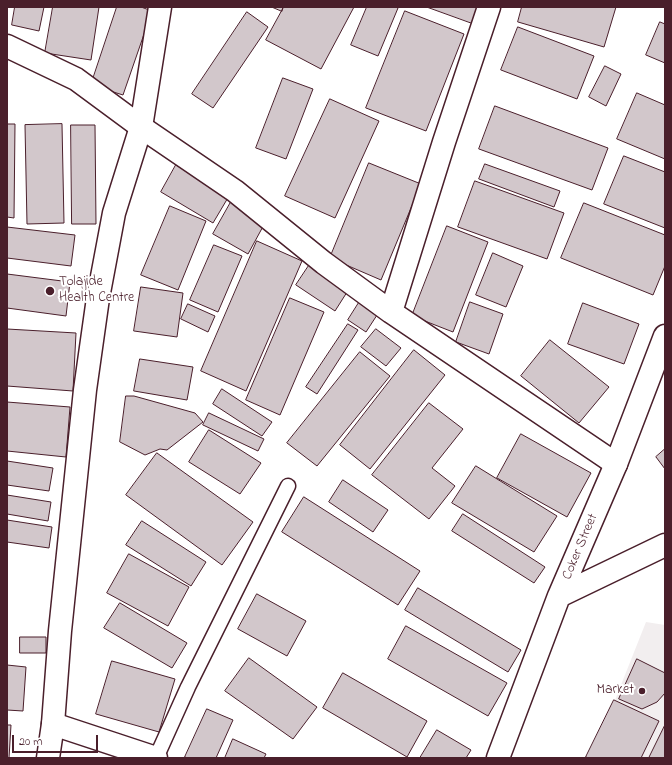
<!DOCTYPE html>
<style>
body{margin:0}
#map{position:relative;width:672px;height:765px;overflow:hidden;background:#fff;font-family:"Indie Flower",sans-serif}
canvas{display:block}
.frame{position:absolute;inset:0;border:8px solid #4a1f2b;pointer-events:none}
.scale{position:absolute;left:12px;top:735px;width:86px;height:18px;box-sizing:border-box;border:2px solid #4a1f2b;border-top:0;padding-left:5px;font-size:12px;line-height:14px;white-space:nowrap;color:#4a1f2b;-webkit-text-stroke:3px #fff;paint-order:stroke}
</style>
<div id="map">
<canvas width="672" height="765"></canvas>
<div class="frame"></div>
<div class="scale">20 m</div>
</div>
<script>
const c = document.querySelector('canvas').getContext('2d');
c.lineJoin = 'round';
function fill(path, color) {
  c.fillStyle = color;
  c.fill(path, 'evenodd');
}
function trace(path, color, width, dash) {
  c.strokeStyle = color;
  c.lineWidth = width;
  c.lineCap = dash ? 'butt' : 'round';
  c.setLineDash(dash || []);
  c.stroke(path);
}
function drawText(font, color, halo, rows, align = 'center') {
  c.font = font + ' "Indie Flower",sans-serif';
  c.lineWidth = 4;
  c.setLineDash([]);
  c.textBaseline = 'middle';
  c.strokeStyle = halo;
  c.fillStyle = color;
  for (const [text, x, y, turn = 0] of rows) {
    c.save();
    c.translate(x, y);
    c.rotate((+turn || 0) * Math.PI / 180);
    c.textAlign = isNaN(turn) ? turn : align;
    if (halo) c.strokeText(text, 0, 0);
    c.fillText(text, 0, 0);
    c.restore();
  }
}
const built = new Path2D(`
 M 646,622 L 665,625 L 665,758 L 592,758 Z`);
const building = new Path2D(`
 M 15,7 L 44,7 L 39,31 L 12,25 Z
 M 53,7 L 99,7 L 91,60 L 45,53 Z
 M 117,7 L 141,7 L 152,11 L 123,95 L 91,85 Z
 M 272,7 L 283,7 L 282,11 Z
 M 284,7 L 354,7 L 321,69 L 266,40 Z
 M 367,7 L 395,7 L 398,8 L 378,56 L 351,45 Z
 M 427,7 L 478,7 L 472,23 Z
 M 522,7 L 616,7 L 604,47 L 518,22 Z
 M 405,11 L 464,34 L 426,131 L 366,108 Z
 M 247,12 L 268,27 L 213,108 L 192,94 Z
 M 660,22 L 665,24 L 665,63 L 646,55 Z
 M 518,27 L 594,56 L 577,99 L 501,70 Z
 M 605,66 L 621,74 L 606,106 L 589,97 Z
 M 283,78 L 313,89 L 286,159 L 256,148 Z
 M 637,93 L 665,105 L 665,159 L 617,139 Z
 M 330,99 L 379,121 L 335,218 L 285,196 Z
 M 495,106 L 608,148 L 592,190 L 479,149 Z
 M 7,124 L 15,124 L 14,218 L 7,217 Z
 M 62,124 L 64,223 L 27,224 L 25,125 Z
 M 71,125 L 95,125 L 96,224 L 72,224 Z
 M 624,156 L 665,172 L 665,228 L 604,204 Z
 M 369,163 L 421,184 L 381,280 L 330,258 Z
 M 485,164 L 560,191 L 554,207 L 479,179 Z
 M 176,165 L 229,196 L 213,223 L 161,192 Z
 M 475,181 L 564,213 L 547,259 L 458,227 Z
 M 231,202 L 266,221 L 248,254 L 213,234 Z
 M 584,203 L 665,235 L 665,266 L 653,295 L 561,258 Z
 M 170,206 L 206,221 L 178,290 L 141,275 Z
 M 447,226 L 488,242 L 453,332 L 412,316 Z
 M 7,227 L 75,235 L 71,266 L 7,258 Z
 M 257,241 L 302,261 L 246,391 L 201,371 Z
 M 214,245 L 242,256 L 218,312 L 190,300 Z
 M 493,253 L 523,266 L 506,307 L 476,295 Z
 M 310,264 L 349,289 L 335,311 L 296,285 Z
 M 7,274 L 70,282 L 66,316 L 7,308 Z
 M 141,287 L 183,293 L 177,337 L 134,331 Z
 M 290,298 L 324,312 L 280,415 L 246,400 Z
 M 360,301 L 379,312 L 366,332 L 348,320 Z
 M 470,302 L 503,314 L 489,354 L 456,342 Z
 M 583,303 L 639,324 L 624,364 L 568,344 Z
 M 188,304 L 215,316 L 208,332 L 181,319 Z
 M 348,324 L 358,330 L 317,394 L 306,387 Z
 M 7,329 L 76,333 L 73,391 L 7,386 Z
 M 376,329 L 401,348 L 386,366 L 361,347 Z
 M 550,340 L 609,387 L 579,423 L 521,376 Z
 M 414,350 L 445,375 L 370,469 L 340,445 Z
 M 360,352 L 390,376 L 317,466 L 287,443 Z
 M 140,359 L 193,367 L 187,400 L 134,391 Z
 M 222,389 L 272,422 L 262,436 L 213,404 Z
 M 126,396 L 134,396 L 195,413 L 203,422 L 167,450 L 160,449 L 145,455 L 120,442 Z
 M 7,402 L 70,407 L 66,457 L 7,451 Z
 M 429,403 L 463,429 L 432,468 L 455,486 L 429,519 L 372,475 Z
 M 209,413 L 264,439 L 258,451 L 203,425 Z
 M 209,430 L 261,463 L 240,494 L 189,462 Z
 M 521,434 L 591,473 L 567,517 L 497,478 Z
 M 665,449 L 665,469 L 656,457 Z
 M 157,453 L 253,522 L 222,565 L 126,495 Z
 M 7,461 L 53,468 L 49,491 L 7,485 Z
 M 476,466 L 557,516 L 534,552 L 452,503 Z
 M 343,480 L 388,510 L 373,532 L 329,502 Z
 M 7,495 L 51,502 L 48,521 L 7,514 Z
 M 304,497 L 420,571 L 398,605 L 282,532 Z
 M 463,514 L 545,567 L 534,583 L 452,531 Z
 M 7,520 L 52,527 L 49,548 L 7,542 Z
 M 142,521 L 206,562 L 191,586 L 126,545 Z
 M 129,554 L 189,587 L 168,626 L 107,593 Z
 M 418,588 L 521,650 L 508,672 L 405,610 Z
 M 257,594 L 306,621 L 287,656 L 238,629 Z
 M 120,603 L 187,643 L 172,668 L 104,628 Z
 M 406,626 L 507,683 L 488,716 L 388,659 Z
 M 20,637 L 46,637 L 46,653 L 20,653 Z
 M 249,658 L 317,707 L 293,739 L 225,691 Z
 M 637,659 L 665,673 L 665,693 L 657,702 L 642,709 L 619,699 Z
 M 112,661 L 175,679 L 159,732 L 96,714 Z
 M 7,665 L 26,667 L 23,711 L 7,710 Z
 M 343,673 L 427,721 L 407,757 L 323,708 Z
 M 614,700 L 659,721 L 641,758 L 589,758 L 586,757 Z
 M 207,709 L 233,720 L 216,758 L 188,758 L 185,757 Z
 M 7,725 L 11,725 L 9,758 L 7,758 Z
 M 665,725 L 665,758 L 649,758 Z
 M 437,730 L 471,750 L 466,758 L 420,758 Z
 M 233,739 L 266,754 L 264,758 L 225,758 Z`);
const lane = new Path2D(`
 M 156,758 L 188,687 L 288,486`);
const street = new Path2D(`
 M 7,46 L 76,79 L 141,127 L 235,191 L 324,263 L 391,312 L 616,464
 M 391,312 L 444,142 L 489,7
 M 53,724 L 156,758`);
const secondary = new Path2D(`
 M 559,596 L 665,545
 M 48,758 L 53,724 L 60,631 L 85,390 L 98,298 L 114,213 L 141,127 L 160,7
 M 498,758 L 559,596 L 616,464 L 665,336`);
const markers = [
 [50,291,5,"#4a1f2b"],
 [642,691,4,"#4a1f2b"]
];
const poiNames = [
 ["Tolajide",59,283],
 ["Health Centre",59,299],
 ["Market",634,691,"right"]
];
const streetNames = [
 ["Coker Street",581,547,-67]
];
fill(built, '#f2eeef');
fill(building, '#d2c7cb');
trace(building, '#4a1f2b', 1);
trace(lane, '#4a1f2b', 17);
trace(street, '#4a1f2b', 25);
trace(secondary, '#4a1f2b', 25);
trace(lane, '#fff', 14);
trace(street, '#fff', 22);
trace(secondary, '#fff', 22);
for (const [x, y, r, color] of markers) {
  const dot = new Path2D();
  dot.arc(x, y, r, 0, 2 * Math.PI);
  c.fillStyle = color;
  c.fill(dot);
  trace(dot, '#fff', 1.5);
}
drawText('14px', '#4a1f2b', '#fff', poiNames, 'left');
drawText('14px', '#4a1f2b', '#fff', streetNames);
</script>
